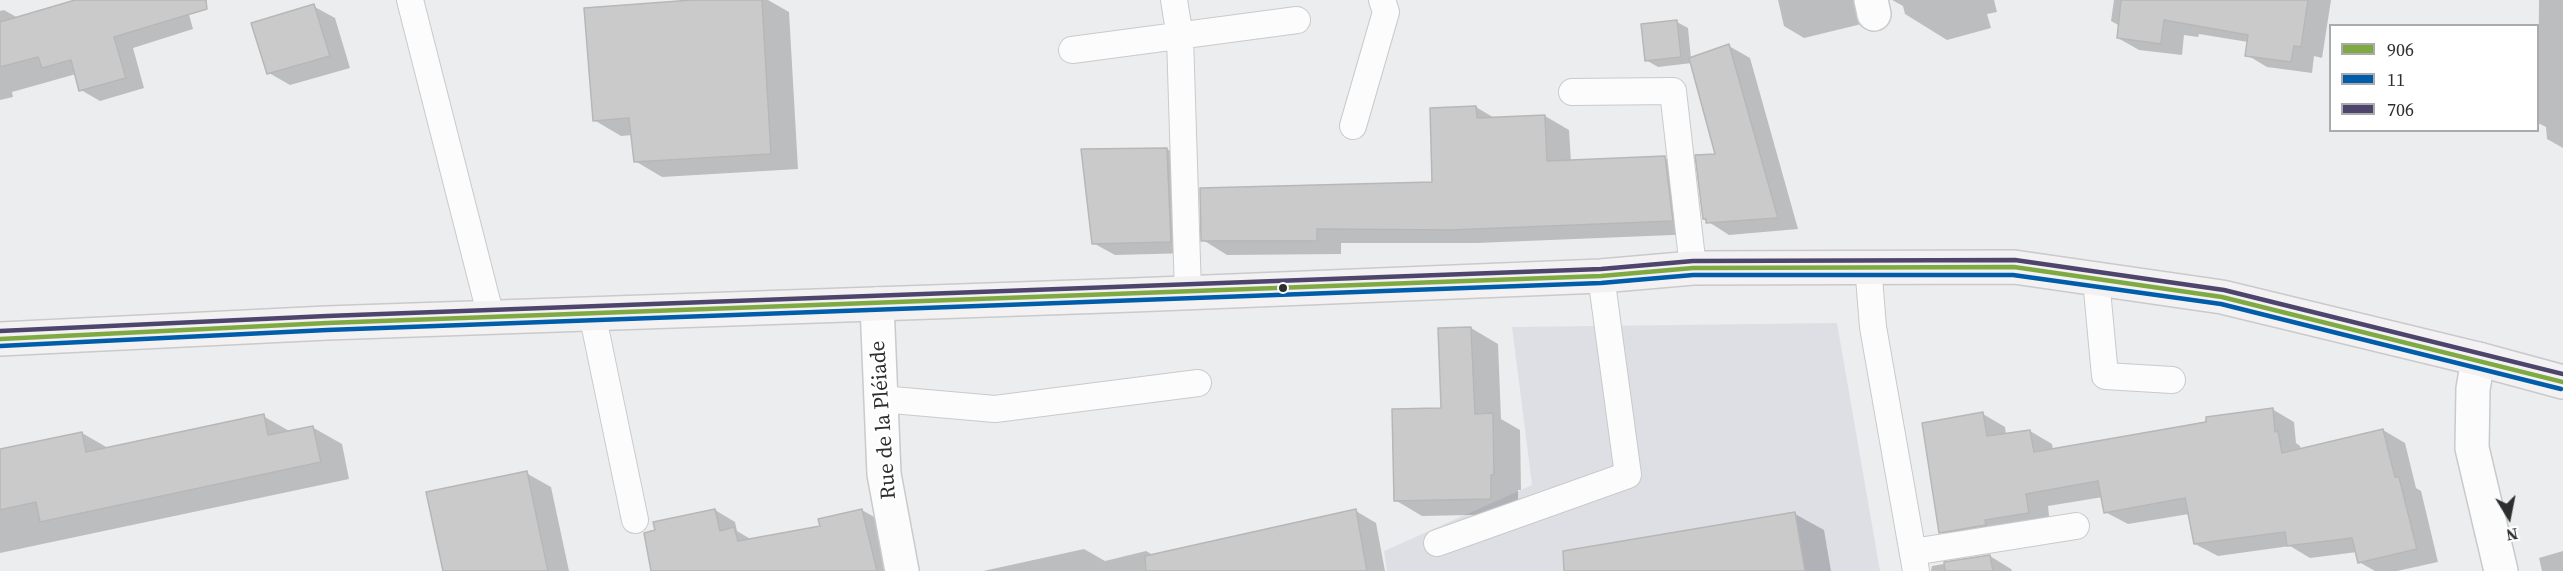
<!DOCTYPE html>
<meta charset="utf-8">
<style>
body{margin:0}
#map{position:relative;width:2563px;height:571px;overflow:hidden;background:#ecedef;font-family:"Source Serif 4",serif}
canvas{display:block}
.legend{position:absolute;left:2329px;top:24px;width:210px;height:108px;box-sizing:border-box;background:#fff;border:2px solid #ababac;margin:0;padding:8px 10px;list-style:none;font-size:18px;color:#2d2e2f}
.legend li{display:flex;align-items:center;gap:12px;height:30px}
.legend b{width:30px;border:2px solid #ababac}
.north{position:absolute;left:2479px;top:487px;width:60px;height:60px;-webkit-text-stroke:4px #fff;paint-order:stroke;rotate:170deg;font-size:16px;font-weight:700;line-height:24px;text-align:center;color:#2d2e2f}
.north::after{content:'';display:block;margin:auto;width:21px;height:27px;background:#2d2e2f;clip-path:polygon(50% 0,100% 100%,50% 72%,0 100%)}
</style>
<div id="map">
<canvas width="2563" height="571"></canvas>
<ul class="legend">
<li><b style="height:8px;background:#7faa43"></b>906</li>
<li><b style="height:8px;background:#005daa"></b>11</li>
<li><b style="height:8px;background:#4e456d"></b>706</li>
</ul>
<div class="north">N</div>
</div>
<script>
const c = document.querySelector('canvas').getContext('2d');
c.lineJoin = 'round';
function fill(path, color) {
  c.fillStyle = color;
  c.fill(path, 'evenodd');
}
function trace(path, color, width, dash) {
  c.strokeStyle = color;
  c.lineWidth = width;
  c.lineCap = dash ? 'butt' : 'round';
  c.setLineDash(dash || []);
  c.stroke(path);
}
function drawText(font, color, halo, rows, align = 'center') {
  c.font = font + ' "Source Serif 4",serif';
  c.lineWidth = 4.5;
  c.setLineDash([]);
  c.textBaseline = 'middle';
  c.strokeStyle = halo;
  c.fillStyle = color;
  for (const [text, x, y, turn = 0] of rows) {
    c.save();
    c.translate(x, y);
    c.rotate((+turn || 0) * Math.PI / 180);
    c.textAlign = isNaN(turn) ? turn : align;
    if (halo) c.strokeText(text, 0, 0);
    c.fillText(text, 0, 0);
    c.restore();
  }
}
const built = new Path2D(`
 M 1837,323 L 1880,571 L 1387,571 L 1384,551 L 1532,485 L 1512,327 Z`);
const shadow = new Path2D(`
 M 84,0 L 185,0 L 193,29 L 133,48 L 144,88 L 100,101 L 81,90 L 76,74 L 12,92 L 13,97 L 0,100 L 0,11 L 4,10 L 18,18 Z
 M 712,0 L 768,0 L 789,12 L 798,169 L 662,177 L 635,161 L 633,135 L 621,136 L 594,120 Z
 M 1778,0 L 1878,0 L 1874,21 L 1804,38 L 1784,26 Z
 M 1892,0 L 1994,0 L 1997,12 L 1987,14 L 1991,28 L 1947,40 L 1905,14 L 1903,6 Z
 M 2114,0 L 2331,0 L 2322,58 L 2314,56 L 2312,73 L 2267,67 L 2247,55 L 2248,42 L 2199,34 L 2198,37 L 2184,35 L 2182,55 L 2139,50 L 2118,38 L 2120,26 L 2111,21 Z
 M 2539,0 L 2563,0 L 2563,148 L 2547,139 L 2546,127 L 2538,123 Z
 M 313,6 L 335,18 L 350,68 L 290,85 L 269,73 Z
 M 1677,22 L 1688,28 L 1691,59 L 1729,46 L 1750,58 L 1798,229 L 1729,235 L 1704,219 L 1717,156 L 1692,63 L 1658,67 L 1646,60 Z
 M 1476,107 L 1496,119 L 1545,116 L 1569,130 L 1571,162 L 1665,158 L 1690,172 L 1697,234 L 1477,243 L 1341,243 L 1341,254 L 1227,255 L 1203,240 L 1434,183 Z
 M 1167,149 L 1188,161 L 1192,253 L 1115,255 L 1093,243 Z
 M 1471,328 L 1498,344 L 1501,419 L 1520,430 L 1521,490 L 1518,490 L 1518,514 L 1422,516 L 1395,500 L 1442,410 Z
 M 2272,409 L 2294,422 L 2296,443 L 2300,446 L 2301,450 L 2383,430 L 2405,443 L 2416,488 L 2421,491 L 2438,562 L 2397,571 L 2375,571 L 2359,562 L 2357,552 L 2310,558 L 2290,546 L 2218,556 L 2195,544 L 2189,514 L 2128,524 L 2105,512 L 2103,497 L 2048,506 L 2050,525 L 1963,544 L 1941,532 L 1983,414 L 2005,427 L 2006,435 L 2030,431 L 2052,444 L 2053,450 Z
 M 263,416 L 291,432 L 312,427 L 342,444 L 349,479 L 0,553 L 0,450 L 82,433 L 108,448 Z
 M 526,473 L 551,487 L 569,571 L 445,571 Z
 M 715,510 L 735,522 L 737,531 L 752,540 L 822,527 L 862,510 L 883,522 L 895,571 L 653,571 Z
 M 1356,511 L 1376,523 L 1385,571 L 983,571 L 1084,549 L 1105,561 L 1146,551 L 1153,555 Z
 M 1795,514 L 1824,530 L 1831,571 L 1577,571 Z
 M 2563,551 L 2563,571 L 2542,571 L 2539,558 Z
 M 1990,556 L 2011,569 L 2012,571 L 1931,571 L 1932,566 Z`);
const building = new Path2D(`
 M 75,0 L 206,0 L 207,9 L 114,37 L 126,78 L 79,91 L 71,60 L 42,68 L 38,57 L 0,67 L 0,22 Z
 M 692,0 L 762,0 L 771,154 L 634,162 L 629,118 L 593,121 L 584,8 Z
 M 2121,0 L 2308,0 L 2301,47 L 2294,46 L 2291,62 L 2245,56 L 2248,35 L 2164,20 L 2161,44 L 2117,38 Z
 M 314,4 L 330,56 L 267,74 L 251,23 Z
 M 1677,20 L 1681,57 L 1645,61 L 1641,24 Z
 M 1729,44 L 1778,218 L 1706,223 L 1706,219 L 1703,219 L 1695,155 L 1715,154 L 1689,58 Z
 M 1476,106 L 1477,118 L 1545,115 L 1547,161 L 1665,156 L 1673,221 L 1451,230 L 1317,229 L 1317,241 L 1201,241 L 1200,188 L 1432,182 L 1430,108 Z
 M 1167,148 L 1171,242 L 1092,244 L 1081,149 Z
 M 1471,327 L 1475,414 L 1493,413 L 1494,475 L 1491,475 L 1491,499 L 1394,501 L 1392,409 L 1441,408 L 1438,328 Z
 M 2273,408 L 2275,432 L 2278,431 L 2282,453 L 2383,429 L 2395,477 L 2399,477 L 2417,549 L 2358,563 L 2352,538 L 2287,546 L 2285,532 L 2194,544 L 2185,498 L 2104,513 L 2098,481 L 2026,494 L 2029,513 L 1985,520 L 1986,525 L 1939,533 L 1922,423 L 1983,412 L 1987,436 L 2030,430 L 2034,452 L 2206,422 L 2206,417 Z
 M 264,414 L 268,435 L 313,426 L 321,462 L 40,522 L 36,502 L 0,510 L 0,449 L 82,432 L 86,452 Z
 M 527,471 L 548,571 L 443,571 L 426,492 Z
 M 715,509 L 720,531 L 734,527 L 738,541 L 820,526 L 818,519 L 862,509 L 877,571 L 651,571 L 644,533 L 655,530 L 653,522 Z
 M 1356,509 L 1367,571 L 1146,571 L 1145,556 Z
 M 1795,512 L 1805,571 L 1564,571 L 1563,551 Z
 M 1990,555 L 1993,571 L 1945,571 L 1944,562 Z`);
const lane = new Path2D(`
 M 410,0 L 491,317
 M 1174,0 L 1180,37 L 1188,293
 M 1072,50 L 1297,20
 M 1572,92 L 1673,91 L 1693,268
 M 1353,126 L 1386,12 L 1382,0
 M 1868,265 L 1873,327 L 1916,571
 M 2096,279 L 2105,376 L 2172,380
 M 592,313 L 635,520
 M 881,399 L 995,409 L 1198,383
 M 1437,543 L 1628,475 L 1601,276
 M 1913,552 L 2076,526`);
const street = new Path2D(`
 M 1871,0 L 1874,14
 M 877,304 L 884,474 L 902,571
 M 2478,359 L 2473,389 L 2472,448 L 2501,571`);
const secondary = new Path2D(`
 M 0,339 L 327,323 L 1133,295 L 1601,276 L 1693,268 L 2014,267 L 2222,297 L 2478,359 L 2563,382`);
const bus1 = new Path2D(`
 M 0,339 L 327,323 L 1601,276 L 1693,268 L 2014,267 L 2222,297 L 2563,382`);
const bus2 = new Path2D(`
 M 0,346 L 327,330 L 1601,283 L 1693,275 L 2013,275 L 2221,304 L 2561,389`);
const bus3 = new Path2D(`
 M 0,331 L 327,316 L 1601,269 L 1693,261 L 2015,260 L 2224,290 L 2563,374`);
const markers = [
 [1283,288,5,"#2d2e2f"]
];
const streetNames = [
 ["Rue de la Pléiade",884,420,-94]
];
fill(built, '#dddfe5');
fill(shadow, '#0003');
fill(building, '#cacacb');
trace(building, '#b7b7b7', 1.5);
trace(lane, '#c9cacb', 28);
trace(street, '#c9cacb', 36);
trace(secondary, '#c9cacb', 36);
trace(lane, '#fcfcfd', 26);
trace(street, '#fcfcfd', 33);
trace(secondary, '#f4f1f2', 33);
trace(bus1, '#7faa43', 4.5);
trace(bus2, '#005daa', 4.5);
trace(bus3, '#4e456d', 4.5);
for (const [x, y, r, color] of markers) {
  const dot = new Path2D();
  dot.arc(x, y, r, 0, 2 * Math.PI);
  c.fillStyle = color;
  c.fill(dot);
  trace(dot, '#fff', 2);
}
drawText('21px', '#2d2e2f', '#fff', streetNames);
</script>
